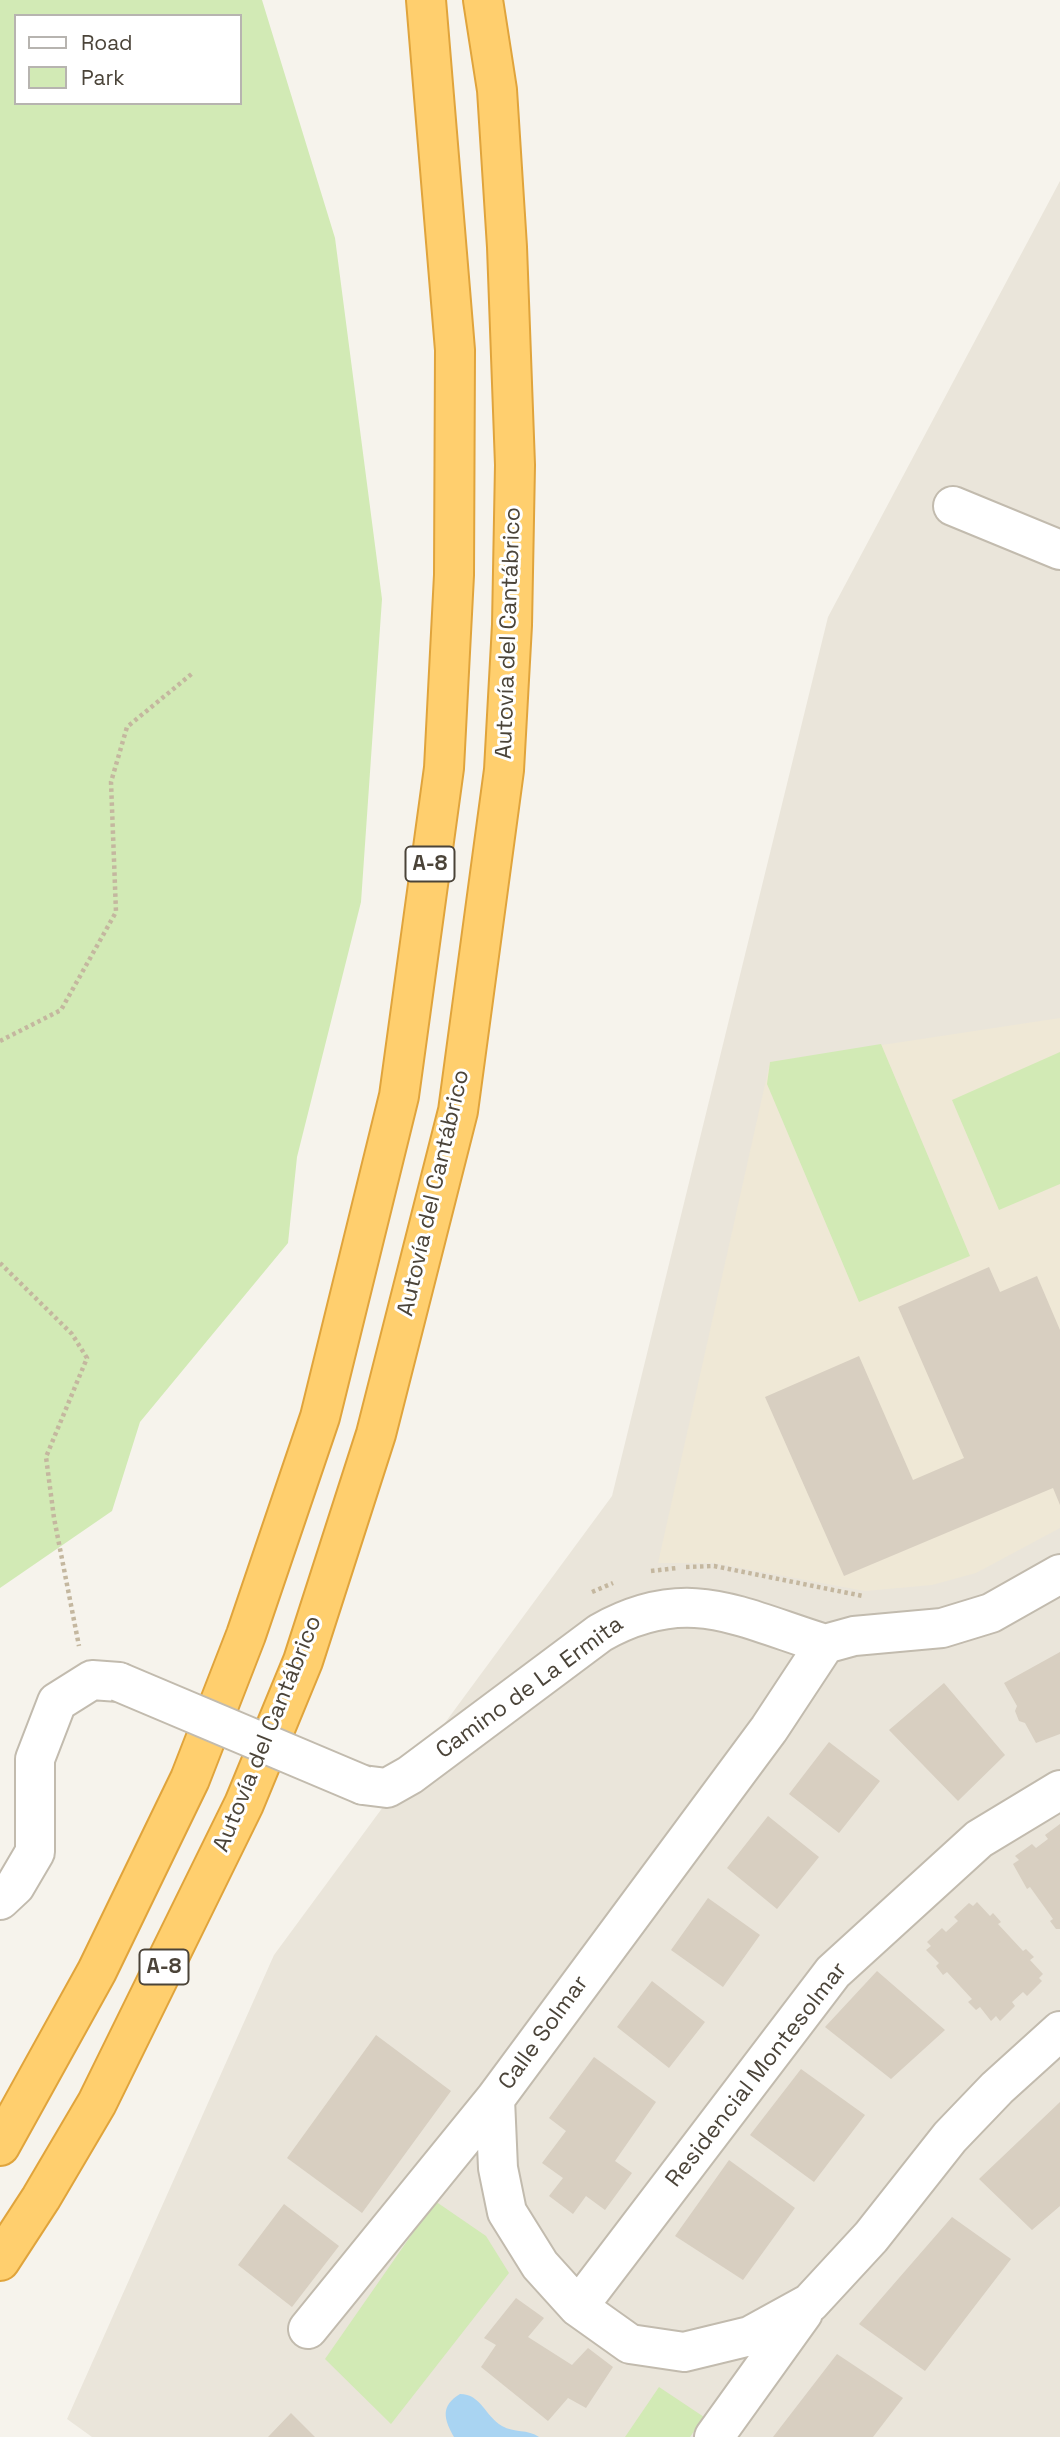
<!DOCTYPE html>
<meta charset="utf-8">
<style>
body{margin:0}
#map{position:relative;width:1060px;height:2437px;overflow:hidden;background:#f6f3ec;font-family:"Space Grotesk",sans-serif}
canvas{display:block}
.legend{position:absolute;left:14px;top:14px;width:228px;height:91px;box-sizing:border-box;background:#fff;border:2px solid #b7b4b0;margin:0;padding:9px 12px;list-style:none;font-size:21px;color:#4b4439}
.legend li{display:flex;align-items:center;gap:14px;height:35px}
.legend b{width:35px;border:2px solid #b7b4b0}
</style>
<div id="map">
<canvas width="1060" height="2437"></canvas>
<ul class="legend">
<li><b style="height:9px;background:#fff"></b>Road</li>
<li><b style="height:19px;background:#d2eab5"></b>Park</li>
</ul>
</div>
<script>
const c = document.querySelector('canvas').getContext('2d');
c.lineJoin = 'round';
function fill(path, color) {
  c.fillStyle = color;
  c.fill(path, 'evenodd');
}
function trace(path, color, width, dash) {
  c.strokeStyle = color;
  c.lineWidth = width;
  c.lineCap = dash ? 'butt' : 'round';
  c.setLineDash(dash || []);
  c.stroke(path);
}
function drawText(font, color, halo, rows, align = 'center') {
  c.font = font + ' "Space Grotesk",sans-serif';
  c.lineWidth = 6;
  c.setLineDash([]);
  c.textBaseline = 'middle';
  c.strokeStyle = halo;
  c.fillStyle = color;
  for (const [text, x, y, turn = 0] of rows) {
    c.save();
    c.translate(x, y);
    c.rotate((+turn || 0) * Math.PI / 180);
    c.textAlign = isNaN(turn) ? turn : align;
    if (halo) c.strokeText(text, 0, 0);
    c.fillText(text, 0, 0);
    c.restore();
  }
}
const residential = new Path2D(`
 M 1060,181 L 1060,2437 L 92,2437 L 67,2419 L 274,1955 L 612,1496 L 828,617 Z`);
const education = new Path2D(`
 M 1060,1018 L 1060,1528 L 976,1573 L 932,1585 L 865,1591 L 714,1563 L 658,1563 L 770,1062 Z`);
const green = new Path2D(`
 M 0,0 L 262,0 L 335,238 L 382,599 L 361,902 L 297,1157 L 288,1243 L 140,1422 L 112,1511 L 0,1588 ZM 16,16 L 240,16 L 240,103 L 16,103 Z
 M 881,1044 L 970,1256 L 859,1302 L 767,1084 L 770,1062 Z
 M 1060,1052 L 1060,1184 L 999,1210 L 952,1100 Z
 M 435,2201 L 486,2236 L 509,2273 L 391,2424 L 325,2359 Z
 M 659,2387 L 704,2417 L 690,2437 L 625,2437 Z`);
const water = new Path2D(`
 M 460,2394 C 481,2394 485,2416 502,2426 C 514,2433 528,2429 539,2437 L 454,2437 C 444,2419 440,2406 460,2394 Z`);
const building = new Path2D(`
 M 989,1267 L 1000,1292 L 1037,1276 L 1060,1330 L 1060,1505 L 1053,1488 L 844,1576 L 765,1397 L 859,1356 L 913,1480 L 964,1458 L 898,1307 Z
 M 1060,1652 L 1060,1734 L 1036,1743 L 1025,1723 L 1019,1721 L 1015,1711 L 1017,1706 L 1004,1683 Z
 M 944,1683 L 1005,1755 L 958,1801 L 889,1730 Z
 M 829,1742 L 880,1781 L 839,1833 L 789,1794 Z
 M 768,1816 L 819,1857 L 777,1909 L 727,1868 Z
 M 1060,1824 L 1060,1929 L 1056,1929 L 1050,1921 L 1053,1919 L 1030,1887 L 1027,1889 L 1013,1864 L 1019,1860 L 1015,1856 L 1032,1844 L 1036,1848 L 1048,1839 L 1045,1835 Z
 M 708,1898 L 760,1935 L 723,1987 L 671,1950 Z
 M 977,1902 L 990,1916 L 993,1913 L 1001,1922 L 998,1924 L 1023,1951 L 1026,1949 L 1034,1957 L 1030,1960 L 1043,1974 L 1039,1978 L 1042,1981 L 1027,1996 L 1023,1992 L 1012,2002 L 1015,2006 L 1000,2021 L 996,2016 L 991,2021 L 980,2007 L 976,2010 L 968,2002 L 972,1999 L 947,1972 L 943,1975 L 936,1966 L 939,1963 L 926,1950 L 931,1946 L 927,1942 L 942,1928 L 946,1932 L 958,1921 L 954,1917 L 969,1903 L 973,1906 Z
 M 877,1971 L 945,2030 L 891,2079 L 825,2027 Z
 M 652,1981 L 705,2022 L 669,2068 L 617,2027 Z
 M 376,2035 L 451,2091 L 362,2213 L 287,2158 Z
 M 594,2057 L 656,2102 L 615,2161 L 632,2173 L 605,2210 L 586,2196 L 573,2214 L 549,2196 L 563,2178 L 542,2163 L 566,2131 L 549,2118 Z
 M 801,2069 L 865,2115 L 814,2182 L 750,2135 Z
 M 1060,2102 L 1060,2206 L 1032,2230 L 979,2179 Z
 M 729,2160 L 795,2208 L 743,2280 L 675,2236 Z
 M 284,2204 L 339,2246 L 292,2307 L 238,2265 Z
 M 952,2217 L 1011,2259 L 925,2371 L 859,2324 Z
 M 516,2298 L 544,2318 L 528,2337 L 572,2365 L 588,2348 L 613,2367 L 586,2408 L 568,2398 L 548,2421 L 481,2367 L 496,2345 L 484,2338 Z
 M 837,2354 L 903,2398 L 873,2437 L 773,2437 Z
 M 291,2413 L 315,2437 L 268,2437 Z`);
const path = new Path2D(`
 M 0,1041 L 61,1010 L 116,912 L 111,782 L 127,727 L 194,672
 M 0,1263 L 72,1334 L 87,1358 L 46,1457 L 54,1518 L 79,1646
 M 686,1567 L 714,1566 L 863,1596
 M 651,1571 L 677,1568
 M 592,1592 L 613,1583`);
const street = new Path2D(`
 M 953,506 L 1060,550
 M 1060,1574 L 991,1613 L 942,1628 L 854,1636 L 825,1644 L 769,1729 L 495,2099 L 498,2168 L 507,2212 L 540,2265 L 578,2307 L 630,2344 L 684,2352 L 750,2336 L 810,2303 L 871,2237 L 950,2137 L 997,2088 L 1060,2031
 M 363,1785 L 387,1788 L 410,1775 L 600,1633 C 687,1584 738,1617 825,1644
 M 0,1900 L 15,1886 L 35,1852 L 35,1759 L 57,1702 L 92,1680 L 119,1682
 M 578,2307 L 833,1972 L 979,1839 L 1060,1790
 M 308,2329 L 495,2099
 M 714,2437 L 803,2313`);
const highway = new Path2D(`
 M 0,2146 L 97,1971 L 190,1779 L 246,1635 L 320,1417 L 399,1096 L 444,768 L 454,575 L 455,350 L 426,0
 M 0,2261 L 41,2198 L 97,2103 L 244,1804 L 303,1661 L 376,1434 L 458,1111 L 504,770 L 512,625 L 515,465 L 507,247 L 497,90 L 483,0`);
const streetBridge = new Path2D(`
 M 119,1682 L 363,1785`);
const shields = [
 [430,864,49],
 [164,1967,49]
];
const shieldNames = [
 ["A-8",430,864],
 ["A-8",164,1967]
];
const streetNames = [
 ["Autovía del Cantábrico",509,633,-88],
 ["Autovía del Cantábrico",434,1193,-77],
 ["Camino de La Ermita",530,1688,-36],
 ["Autovía del Cantábrico",268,1734,-68],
 ["Calle Solmar",544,2033,-54],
 ["Residencial Montesolmar",757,2075,-52]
];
fill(residential, '#eae5da');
fill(education, '#efe8d6');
fill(green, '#d2eab5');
fill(water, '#a9d4f2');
fill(building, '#d8cfc1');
trace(street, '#c2bbae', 42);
trace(highway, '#e0a43c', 42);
trace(path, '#c4b79f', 4.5, [3.5, 3.5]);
trace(street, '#fff', 38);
trace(highway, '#ffcf6e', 38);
trace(streetBridge, '#c2bbae', 42, []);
trace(streetBridge, '#fff', 38);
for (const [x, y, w] of shields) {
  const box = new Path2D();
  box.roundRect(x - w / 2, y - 17.5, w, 35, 5);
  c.fillStyle = '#fff';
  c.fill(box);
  trace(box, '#4b4439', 2);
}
drawText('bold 21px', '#4b4439', null, shieldNames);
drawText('23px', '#4b4439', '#fff', streetNames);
</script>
